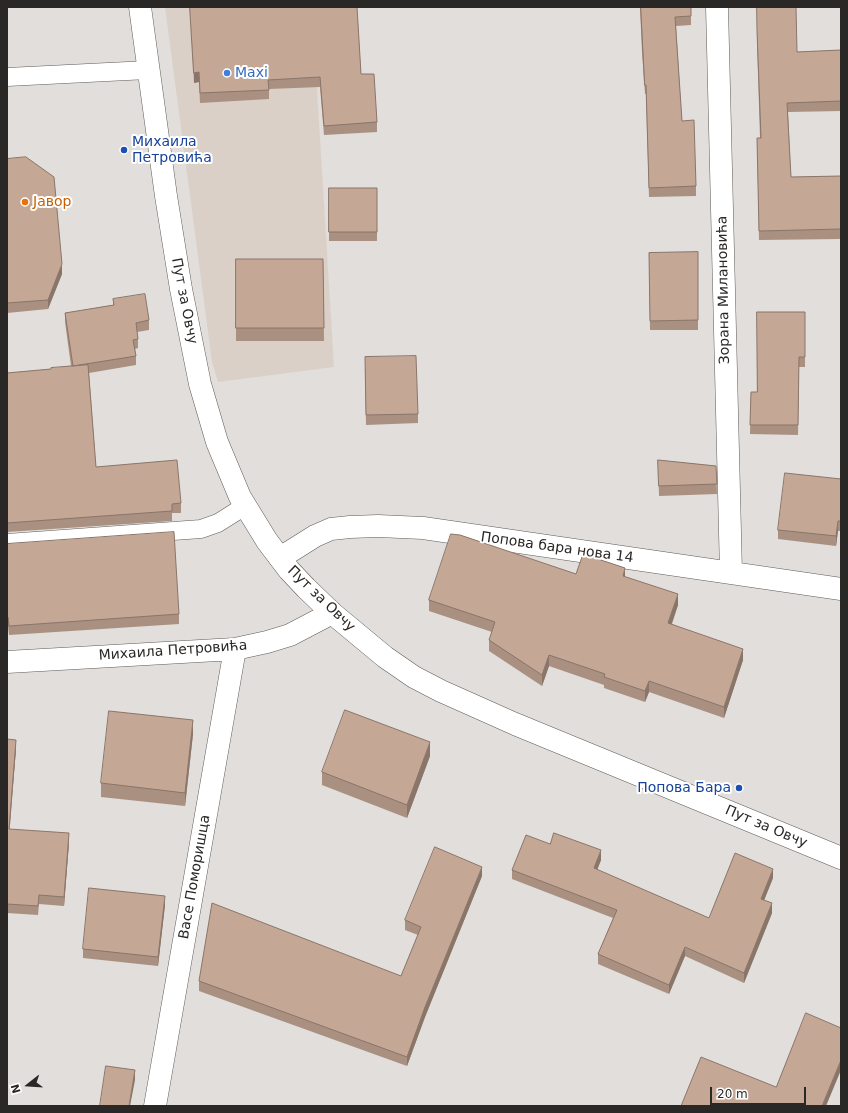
<!DOCTYPE html>
<meta charset="utf-8">
<style>
body{margin:0}
#map{position:relative;width:848px;height:1113px;overflow:hidden;background:#e1dedb;font-family:"DejaVu Sans",sans-serif}
canvas{display:block}
.frame{position:absolute;inset:0;border:8px solid #292826;pointer-events:none}
.north{position:absolute;left:8px;top:1065px;width:40px;height:40px;-webkit-text-stroke:3px #fff;paint-order:stroke;rotate:253deg;font-size:11px;font-weight:700;line-height:16px;text-align:center;color:#292826}
.north::after{content:'';display:block;margin:auto;width:14px;height:18px;background:#292826;clip-path:polygon(50% 0,100% 100%,50% 72%,0 100%)}
.scale{position:absolute;left:710px;top:1087px;width:96px;height:18px;box-sizing:border-box;border:2px solid #292826;border-top:0;padding-left:5px;font-size:12px;line-height:14px;white-space:nowrap;color:#292826;-webkit-text-stroke:3px #fff;paint-order:stroke}
</style>
<div id="map">
<canvas width="848" height="1113"></canvas>
<div class="frame"></div>
<div class="north">N</div>
<div class="scale">20 m</div>
</div>
<script>
const c = document.querySelector('canvas').getContext('2d');
c.lineJoin = 'round';
function fill(path, color) {
  c.fillStyle = color;
  c.fill(path, 'evenodd');
}
function trace(path, color, width, dash) {
  c.strokeStyle = color;
  c.lineWidth = width;
  c.lineCap = dash ? 'butt' : 'round';
  c.setLineDash(dash || []);
  c.stroke(path);
}
function drawText(font, color, halo, rows, align = 'center') {
  c.font = font + ' "DejaVu Sans",sans-serif';
  c.lineWidth = 4;
  c.setLineDash([]);
  c.textBaseline = 'middle';
  c.strokeStyle = halo;
  c.fillStyle = color;
  for (const [text, x, y, turn = 0] of rows) {
    c.save();
    c.translate(x, y);
    c.rotate((+turn || 0) * Math.PI / 180);
    c.textAlign = isNaN(turn) ? turn : align;
    if (halo) c.strokeText(text, 0, 0);
    c.fillText(text, 0, 0);
    c.restore();
  }
}
const built = new Path2D(`
 M 165,7 L 312,7 L 334,367 L 218,382 L 212,362 Z`);
const service = new Path2D(`
 M 7,77 L 148,70
 M 7,543 L 201,529 L 218,523 L 245,506`);
const minor = new Path2D(`
 M 717,7 L 731,573
 M 280,558 L 315,536 L 331,529 L 350,527 L 378,526 L 423,528 L 841,589
 M 7,662 L 235,649 L 267,642 L 290,635 L 332,613
 M 155,1106 L 235,649`);
const tertiary = new Path2D(`
 M 140,7 L 166,196 L 181,289 L 200,384 L 217,442 L 240,497 L 267,541 L 289,570 L 306,588 L 332,613 L 385,657 L 414,677 L 441,691 L 515,724 L 841,858`);
const wall = new Path2D(`
 M 190,7 L 357,7 L 361,74 L 377,122 L 377,132 L 324,135 L 320,87 L 269,89 L 269,99 L 200,103 L 199,82 L 194,83 Z
 M 640,7 L 691,7 L 691,25 L 676,26 L 682,121 L 696,186 L 696,196 L 649,197 L 646,94 L 645,94 L 642,52 Z
 M 757,7 L 797,52 L 841,50 L 841,111 L 788,112 L 791,177 L 841,176 L 841,239 L 759,240 L 757,138 L 760,138 L 757,41 Z
 M 7,159 L 62,274 L 48,309 L 7,313 Z
 M 329,188 L 377,188 L 377,241 L 329,241 Z
 M 698,252 L 698,330 L 650,330 L 649,253 Z
 M 236,259 L 323,259 L 324,341 L 236,341 Z
 M 113,299 L 149,320 L 149,330 L 137,332 L 138,339 L 138,348 L 135,349 L 136,356 L 136,365 L 89,373 L 96,467 L 181,503 L 181,513 L 172,513 L 172,521 L 7,532 L 7,373 L 51,369 L 71,366 L 65,322 L 65,313 L 113,305 Z
 M 805,312 L 805,367 L 799,367 L 798,435 L 750,434 L 751,392 L 757,392 Z
 M 365,366 L 418,414 L 418,423 L 366,425 Z
 M 658,460 L 716,466 L 717,494 L 659,496 Z
 M 841,479 L 841,531 L 838,531 L 836,546 L 778,539 L 778,530 Z
 M 7,544 L 179,614 L 179,624 L 9,635 L 8,626 L 7,626 Z
 M 576,574 L 625,577 L 678,605 L 672,624 L 743,660 L 724,718 L 649,692 L 645,702 L 604,688 L 604,685 L 549,666 L 542,686 L 489,651 L 489,640 L 492,632 L 429,611 L 429,600 Z
 M 193,734 L 185,806 L 101,797 L 101,783 Z
 M 7,739 L 16,749 L 9,829 L 69,843 L 64,906 L 39,904 L 38,915 L 7,913 Z
 M 430,756 L 407,818 L 322,785 L 322,772 Z
 M 550,844 L 601,860 L 597,870 L 709,918 L 773,878 L 764,900 L 772,913 L 744,983 L 685,956 L 669,994 L 598,964 L 598,954 L 613,918 L 512,879 L 512,870 Z
 M 482,876 L 425,1017 L 407,1066 L 199,991 L 199,981 L 401,976 L 418,935 L 405,930 L 405,920 Z
 M 165,905 L 158,966 L 83,958 L 83,949 Z`);
const shadedWall = new Path2D(`
 M 199,72 L 199,82 L 194,83 L 194,73 Z
 M 62,264 L 62,274 L 48,309 L 48,300 Z
 M 838,521 L 838,531 L 836,546 L 836,536 Z
 M 625,568 L 625,580 L 623,576 Z
 M 678,594 L 678,605 L 668,634 L 668,623 Z
 M 743,649 L 743,660 L 724,718 L 724,707 Z
 M 549,655 L 549,666 L 542,686 L 542,675 Z
 M 649,681 L 649,692 L 645,702 L 645,691 Z
 M 193,720 L 193,734 L 185,806 L 185,793 Z
 M 16,740 L 16,749 L 9,838 L 9,829 Z
 M 430,742 L 430,756 L 407,818 L 407,805 Z
 M 69,833 L 69,843 L 64,906 L 64,897 Z
 M 601,850 L 601,860 L 594,878 L 594,868 Z
 M 482,867 L 482,876 L 425,1017 L 407,1066 L 407,1057 L 425,1007 Z
 M 773,869 L 773,878 L 761,908 L 761,899 Z
 M 165,896 L 165,905 L 158,966 L 158,957 Z
 M 772,903 L 772,913 L 744,983 L 744,973 Z
 M 685,947 L 685,956 L 669,994 L 669,985 Z
 M 841,1060 L 841,1070 L 826,1106 L 822,1106 Z
 M 135,1070 L 135,1080 L 130,1106 L 129,1106 Z`);
const building = new Path2D(`
 M 190,7 L 357,7 L 361,74 L 374,74 L 377,122 L 324,126 L 320,77 L 268,80 L 269,90 L 200,93 L 199,72 L 194,73 Z
 M 641,7 L 691,7 L 691,16 L 675,17 L 682,121 L 694,120 L 696,186 L 649,188 L 646,85 L 645,85 Z
 M 757,7 L 796,7 L 797,52 L 841,50 L 841,101 L 787,103 L 791,177 L 841,176 L 841,229 L 759,231 L 757,138 L 761,138 L 757,31 Z
 M 26,157 L 54,177 L 62,264 L 48,300 L 7,303 L 7,159 Z
 M 329,188 L 377,188 L 377,232 L 329,232 Z
 M 698,252 L 698,320 L 650,321 L 649,253 Z
 M 236,259 L 323,259 L 324,328 L 236,328 Z
 M 145,294 L 149,320 L 136,323 L 138,339 L 133,340 L 136,356 L 73,366 L 65,313 L 114,305 L 113,299 Z
 M 757,312 L 805,312 L 805,357 L 799,357 L 798,425 L 750,425 L 751,392 L 757,392 Z
 M 416,356 L 418,414 L 366,415 L 365,357 Z
 M 88,365 L 96,467 L 177,460 L 181,503 L 172,504 L 172,511 L 7,523 L 7,373 L 51,369 L 51,368 Z
 M 658,460 L 716,466 L 717,484 L 659,486 Z
 M 785,473 L 841,479 L 841,521 L 838,521 L 836,536 L 778,530 Z
 M 174,532 L 179,614 L 9,626 L 8,617 L 7,617 L 7,544 Z
 M 451,534 L 460,535 L 576,574 L 583,554 L 625,568 L 623,576 L 678,594 L 668,623 L 743,649 L 724,707 L 649,681 L 645,691 L 604,677 L 605,674 L 549,655 L 542,675 L 489,640 L 495,622 L 429,600 Z
 M 345,710 L 430,742 L 407,805 L 322,772 Z
 M 109,711 L 193,720 L 185,793 L 101,783 Z
 M 7,739 L 16,740 L 9,829 L 69,833 L 64,897 L 39,895 L 38,906 L 7,904 Z
 M 554,833 L 601,850 L 594,868 L 709,918 L 735,853 L 773,869 L 761,899 L 772,903 L 744,973 L 685,947 L 669,985 L 598,954 L 617,910 L 512,870 L 526,835 L 550,844 Z
 M 435,847 L 482,867 L 425,1007 L 407,1057 L 199,981 L 212,903 L 401,976 L 421,927 L 405,920 Z
 M 89,888 L 165,896 L 158,957 L 83,949 Z
 M 806,1013 L 841,1028 L 841,1060 L 822,1106 L 681,1106 L 701,1057 L 776,1087 Z
 M 106,1066 L 135,1070 L 129,1106 L 100,1106 Z`);
const markers = [
 [227,73,4,"#3f7fe0"],
 [124,150,4,"#1a4fb4"],
 [25,202,4,"#e8710a"],
 [739,788,4,"#1a4fb4"]
];
const shopNames = [
 ["Maxi",235,73]
];
const transitNames = [
 ["Михаила",132,142],
 ["Петровића",132,158],
 ["Попова Бара",731,788,"right"]
];
const foodNames = [
 ["Јавор",33,202]
];
const streetNames = [
 ["Зорана Милановића",724,290,-91],
 ["Пут за Овчу",184,301,79],
 ["Попова бара нова 14",557,548,8],
 ["Пут за Овчу",321,599,44],
 ["Михаила Петровића",173,651,-4],
 ["Пут за Овчу",766,827,23],
 ["Васе Поморишца",195,877,-80]
];
fill(built, '#dad0c8');
trace(service, '#5e5b59', 19);
trace(minor, '#5e5b59', 23);
trace(tertiary, '#5e5b59', 23);
trace(service, '#fff', 18);
trace(minor, '#fff', 22);
trace(tertiary, '#fff', 22);
fill(wall, '#a99081');
fill(shadedWall, '#8a7569');
fill(building, '#c5a796');
trace(building, '#8a7569', 1);
for (const [x, y, r, color] of markers) {
  const dot = new Path2D();
  dot.arc(x, y, r, 0, 2 * Math.PI);
  c.fillStyle = color;
  c.fill(dot);
  trace(dot, '#fff', 1.5);
}
drawText('14px', '#366cbe', '#fff', shopNames, 'left');
drawText('14px', '#164399', '#fff', transitNames, 'left');
drawText('14px', '#c56008', '#fff', foodNames, 'left');
drawText('14px', '#292826', '#fff', streetNames);
</script>
